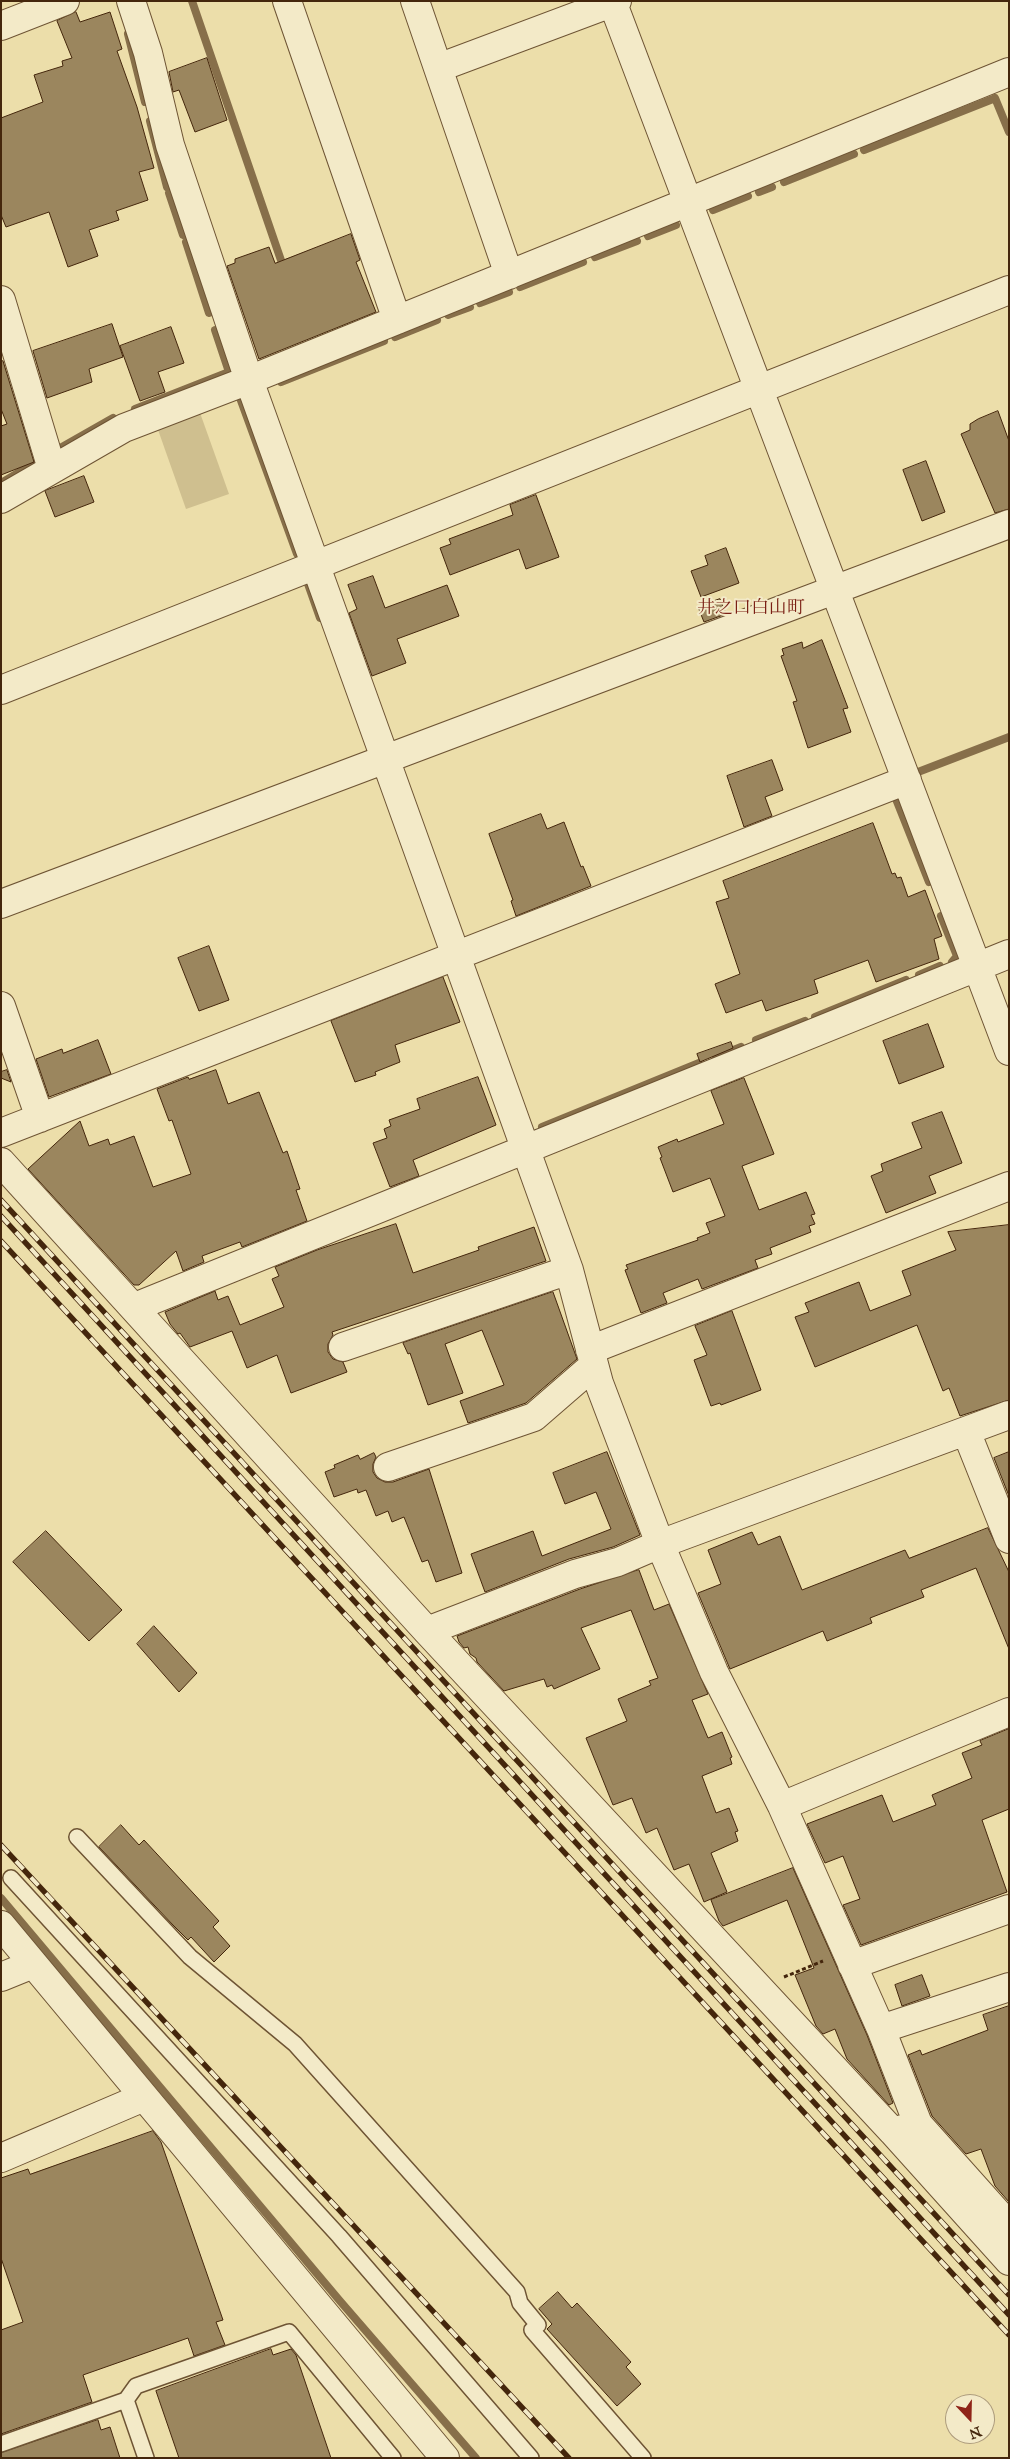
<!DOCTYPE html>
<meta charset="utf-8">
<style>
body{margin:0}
#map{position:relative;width:1010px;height:2459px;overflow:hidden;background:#ecdeaa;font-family:"IM FELL Great Primer",serif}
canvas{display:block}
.frame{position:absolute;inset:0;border:2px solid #44260c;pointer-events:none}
.north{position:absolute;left:945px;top:2394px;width:50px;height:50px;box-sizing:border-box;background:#f3eac8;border:1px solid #ad9c7d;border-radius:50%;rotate:159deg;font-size:14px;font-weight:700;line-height:20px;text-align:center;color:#44260c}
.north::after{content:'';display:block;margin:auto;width:18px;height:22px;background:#8f2418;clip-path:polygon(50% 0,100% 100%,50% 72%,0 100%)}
</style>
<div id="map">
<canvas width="1010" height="2459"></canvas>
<div class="frame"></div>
<div class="north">N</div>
</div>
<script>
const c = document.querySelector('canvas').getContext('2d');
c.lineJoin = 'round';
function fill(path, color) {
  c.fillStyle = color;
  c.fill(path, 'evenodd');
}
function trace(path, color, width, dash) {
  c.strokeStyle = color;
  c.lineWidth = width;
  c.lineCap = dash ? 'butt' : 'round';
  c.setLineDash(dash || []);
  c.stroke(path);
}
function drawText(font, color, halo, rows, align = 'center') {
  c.font = font + ' "IM FELL Great Primer","Noto Serif JP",serif';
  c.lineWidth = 4;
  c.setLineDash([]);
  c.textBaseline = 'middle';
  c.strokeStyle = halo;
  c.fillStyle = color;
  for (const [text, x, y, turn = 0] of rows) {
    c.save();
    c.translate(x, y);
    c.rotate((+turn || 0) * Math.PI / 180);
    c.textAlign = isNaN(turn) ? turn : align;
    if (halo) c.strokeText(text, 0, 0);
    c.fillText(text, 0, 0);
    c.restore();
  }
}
const green = new Path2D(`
 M 199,410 L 229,494 L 186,509 L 157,427 Z`);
const stream = new Path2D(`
 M 192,1 L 284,269
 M 128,34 L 145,102
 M 995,98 L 1009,132
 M 150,121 L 167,187
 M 864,150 L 993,99
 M 784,182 L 854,154
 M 759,192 L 772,187
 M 169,193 L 183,235
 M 713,210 L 748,196
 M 648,236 L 676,225
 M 186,242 L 209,313
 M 595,257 L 637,241
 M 520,287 L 583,262
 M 480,303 L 509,292
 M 448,315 L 470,307
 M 395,337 L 437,320
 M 281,382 L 384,341
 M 240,398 L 297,554
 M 135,409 L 229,372 L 215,330
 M 55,451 L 113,418
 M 1,483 L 38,461
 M 308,584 L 320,618
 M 918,772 L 1009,737
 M 896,799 L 929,882
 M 941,916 L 957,956 L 952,962
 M 919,975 L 940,966
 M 815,1017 L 906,980
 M 756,1040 L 805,1021
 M 716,1057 L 741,1047
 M 542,1127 L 699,1063
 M 1,1898 L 340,2301 L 476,2458`);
const building = new Path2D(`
 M 76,12 L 80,22 L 110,12 L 122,49 L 117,51 L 137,107 L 154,168 L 139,172 L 148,200 L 116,211 L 119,220 L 89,230 L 98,256 L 68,267 L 49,212 L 6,227 L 1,215 L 1,118 L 43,102 L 34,75 L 63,66 L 62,61 L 72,58 L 57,21 Z
 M 207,58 L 227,120 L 195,132 L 179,90 L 173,92 L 169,72 Z
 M 351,234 L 360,260 L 356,262 L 376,312 L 259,359 L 227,266 L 235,263 L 235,259 L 269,247 L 275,263 Z
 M 112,324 L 123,357 L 89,369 L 92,382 L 47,398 L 33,351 Z
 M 171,327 L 184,363 L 158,372 L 165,392 L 140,401 L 120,346 Z
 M 3,361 L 34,462 L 1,475 L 1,426 L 7,424 L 1,409 L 1,362 Z
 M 998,411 L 1009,441 L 1009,509 L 995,513 L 961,434 L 970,430 L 970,424 L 978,419 Z
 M 926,461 L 945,512 L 922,521 L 903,470 Z
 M 84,476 L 94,502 L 55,517 L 45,491 Z
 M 536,495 L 559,557 L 526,569 L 519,549 L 450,575 L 440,548 L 451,544 L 449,539 L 513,515 L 510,505 Z
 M 726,548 L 739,583 L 701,597 L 691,571 L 708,565 L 705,556 Z
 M 373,576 L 385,608 L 447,585 L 459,616 L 397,639 L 406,663 L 372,676 L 349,613 L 357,609 L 348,585 Z
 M 720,599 L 726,614 L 704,622 L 698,607 Z
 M 822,640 L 848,708 L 843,709 L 851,732 L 808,748 L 793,702 L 797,701 L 781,656 L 784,655 L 782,649 L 802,642 L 803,648 Z
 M 772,760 L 783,790 L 765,797 L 772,816 L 744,827 L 727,776 Z
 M 541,814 L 547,829 L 564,822 L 581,867 L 583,866 L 591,886 L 516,916 L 511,901 L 513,900 L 489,834 Z
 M 873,823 L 892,874 L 895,873 L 897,878 L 901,877 L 908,897 L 925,890 L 942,936 L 934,939 L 939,959 L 876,982 L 868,960 L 814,980 L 818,993 L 766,1011 L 762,1000 L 726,1013 L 715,984 L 740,974 L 716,902 L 729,898 L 723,881 Z
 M 209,946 L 229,1000 L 199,1011 L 178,958 Z
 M 443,977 L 460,1022 L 395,1045 L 400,1062 L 375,1072 L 376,1075 L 355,1082 L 331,1021 Z
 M 928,1024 L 944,1067 L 899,1084 L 883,1041 Z
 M 98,1040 L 111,1074 L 49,1097 L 36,1059 L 62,1049 L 63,1053 Z
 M 731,1042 L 733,1048 L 700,1062 L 697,1054 Z
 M 7,1070 L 11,1082 L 1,1078 L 1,1072 Z
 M 216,1070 L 228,1104 L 259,1092 L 283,1153 L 287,1151 L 300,1189 L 296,1190 L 307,1221 L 242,1247 L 240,1242 L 202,1256 L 204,1262 L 183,1271 L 176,1251 L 139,1285 L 134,1285 L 28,1169 L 80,1121 L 89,1146 L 108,1139 L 110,1145 L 134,1136 L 153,1187 L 191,1174 L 172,1120 L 169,1121 L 157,1089 L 188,1077 L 189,1079 Z
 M 478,1077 L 496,1125 L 413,1160 L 419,1176 L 390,1187 L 373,1143 L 387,1138 L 384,1129 L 391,1126 L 389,1120 L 420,1109 L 417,1099 Z
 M 744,1078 L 774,1154 L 742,1166 L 759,1210 L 806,1192 L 815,1214 L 811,1215 L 815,1224 L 809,1226 L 811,1232 L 770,1248 L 772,1254 L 755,1260 L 758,1268 L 702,1289 L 698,1279 L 663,1293 L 667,1303 L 641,1313 L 625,1270 L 628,1269 L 626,1265 L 698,1240 L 697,1238 L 710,1233 L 706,1223 L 725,1216 L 710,1178 L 673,1192 L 660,1158 L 662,1157 L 658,1147 L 677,1139 L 678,1142 L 724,1124 L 711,1091 Z
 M 942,1112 L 962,1163 L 929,1176 L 936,1193 L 886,1213 L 871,1176 L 883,1171 L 881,1164 L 922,1148 L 912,1123 Z
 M 396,1224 L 413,1273 L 479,1250 L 478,1247 L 534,1227 L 546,1261 L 332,1332 L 333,1335 L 328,1344 L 328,1352 L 333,1359 L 343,1362 L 347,1372 L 291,1393 L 277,1355 L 247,1368 L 232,1331 L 190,1347 L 180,1333 L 178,1334 L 170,1324 L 165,1312 L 215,1291 L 218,1300 L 228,1296 L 240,1325 L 284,1307 L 272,1279 L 279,1276 L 275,1267 L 317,1250 Z
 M 1009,1225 L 1009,1400 L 960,1416 L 949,1388 L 943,1391 L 917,1325 L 815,1367 L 795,1317 L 809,1312 L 805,1303 L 859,1282 L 870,1311 L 911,1295 L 902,1271 L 956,1250 L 948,1232 Z
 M 553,1292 L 577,1359 L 526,1403 L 468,1423 L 460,1401 L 504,1385 L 482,1330 L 445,1344 L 463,1393 L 428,1405 L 410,1353 L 408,1354 L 403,1343 Z
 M 732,1311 L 761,1390 L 721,1405 L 720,1403 L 711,1406 L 694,1360 L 707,1355 L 695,1326 Z
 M 607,1452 L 640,1535 L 613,1547 L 569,1559 L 485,1592 L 471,1554 L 533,1531 L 542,1556 L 611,1529 L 596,1492 L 565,1504 L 553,1473 Z
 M 1009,1452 L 1009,1496 L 994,1458 Z
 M 374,1453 L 376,1457 L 373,1464 L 373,1472 L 377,1478 L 385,1482 L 393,1482 L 429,1469 L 462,1573 L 436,1582 L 428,1560 L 422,1562 L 404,1517 L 392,1522 L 388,1511 L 376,1516 L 366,1490 L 358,1493 L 357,1489 L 334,1497 L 325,1472 L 335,1468 L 334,1465 L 358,1455 L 360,1459 Z
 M 988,1528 L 1009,1572 L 1009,1649 L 976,1568 L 921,1590 L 924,1597 L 870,1618 L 872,1623 L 827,1641 L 823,1631 L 730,1669 L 698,1593 L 721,1584 L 708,1550 L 752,1532 L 758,1545 L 780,1536 L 802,1590 L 905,1550 L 909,1558 Z
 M 46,1531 L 122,1610 L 89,1641 L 13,1562 Z
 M 639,1570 L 654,1610 L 669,1604 L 708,1694 L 692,1700 L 708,1738 L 722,1732 L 732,1757 L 730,1758 L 732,1764 L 702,1776 L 716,1813 L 729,1808 L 738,1831 L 735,1832 L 738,1841 L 711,1853 L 727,1892 L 704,1902 L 689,1864 L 674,1870 L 657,1828 L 646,1833 L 632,1798 L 613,1805 L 586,1738 L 627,1721 L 618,1699 L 651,1685 L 649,1681 L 658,1678 L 631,1610 L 581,1628 L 600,1669 L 554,1689 L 552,1685 L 547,1687 L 544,1679 L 504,1691 L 477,1662 L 476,1658 L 470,1654 L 468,1647 L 464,1648 L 459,1642 L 457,1636 L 580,1589 Z
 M 154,1626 L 197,1673 L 179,1692 L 137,1644 Z
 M 1009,1729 L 1009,1809 L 982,1820 L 1007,1892 L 861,1945 L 843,1905 L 860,1899 L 843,1856 L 825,1863 L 807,1824 L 882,1795 L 893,1822 L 936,1805 L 932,1795 L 972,1778 L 962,1753 L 982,1745 L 980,1741 Z
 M 121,1825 L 139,1845 L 144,1840 L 219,1921 L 213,1927 L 230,1946 L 214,1962 L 191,1937 L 188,1940 L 173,1925 L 99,1847 Z
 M 793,1868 L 867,2035 L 893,2103 L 889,2105 L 847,2059 L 835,2029 L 823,2034 L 816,2026 L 795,1975 L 814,1968 L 787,1900 L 723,1926 L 719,1921 L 711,1900 Z
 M 922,1975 L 930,1996 L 902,2006 L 895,1985 Z
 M 1009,2006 L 1009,2202 L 995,2186 L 981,2149 L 966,2154 L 932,2116 L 908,2055 L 920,2050 L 922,2055 L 988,2030 L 983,2015 Z
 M 153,2131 L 161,2142 L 223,2320 L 216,2322 L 225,2345 L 194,2356 L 188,2338 L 83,2375 L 92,2402 L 1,2434 L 1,2330 L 23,2322 L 1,2258 L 1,2178 L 28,2169 L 30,2174 Z
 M 558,2292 L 572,2308 L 577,2303 L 631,2362 L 626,2367 L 641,2384 L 617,2406 L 547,2329 L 552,2324 L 539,2309 Z
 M 271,2349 L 273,2355 L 291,2349 L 296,2355 L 331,2458 L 179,2458 L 156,2391 Z
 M 98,2420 L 101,2430 L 110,2427 L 120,2458 L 1,2458 L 1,2453 Z`);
const path = new Path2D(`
 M 784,1977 L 823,1961`);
const service = new Path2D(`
 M 77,1837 L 190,1957 L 295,2044 L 517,2292 L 520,2303 L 538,2325 L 532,2330 L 643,2458
 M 11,1878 L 339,2236 L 531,2458
 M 126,2400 L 146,2458
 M 1,2444 L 126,2400 L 136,2386 L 289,2332 L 393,2458`);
const minor = new Path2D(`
 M 131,1 L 148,53 L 170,145 L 249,380 L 569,1270 L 599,1383 L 660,1544 L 714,1672 L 782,1806 L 881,2029 L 918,2124 L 1009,2226
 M 287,1 L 397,320
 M 415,1 L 509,275
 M 612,1 L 1009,1051
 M 1,26 L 65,1
 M 438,68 L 617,1
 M 1,300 L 52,469
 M 1,499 L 124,428 L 249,380 L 1009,72
 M 1,690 L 1009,290
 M 1,904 L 1009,524
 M 1,1006 L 40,1118
 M 1,1133 L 907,780
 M 1,1162 L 427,1631 L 893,2132 L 918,2124
 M 135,1307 L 1009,954
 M 343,1347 L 569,1270
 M 590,1350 L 1009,1186
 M 966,1431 L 1009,1539
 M 388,1467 L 534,1417 L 594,1365
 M 427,1631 L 575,1574 L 618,1562 L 660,1544 L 1009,1415
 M 782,1806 L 1009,1712
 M 1,1925 L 445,2458
 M 852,1965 L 1009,1909
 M 1,1977 L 33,1964
 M 881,2029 L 1009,1987
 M 893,2132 L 1009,2261
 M 1,2158 L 144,2097`);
const rail = new Path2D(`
 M 1,1200 L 1009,2295
 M 1,1216 L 1009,2315
 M 1,1241 L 1009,2335
 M 1,1845 L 569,2458`);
const quarterNames = [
 ["井之口白山町",751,609]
];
fill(green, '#cfbf8f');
trace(stream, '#876f4a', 8);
fill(building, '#9b865e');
trace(building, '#44260c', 1);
trace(service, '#6e5434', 18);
trace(minor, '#6e5434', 30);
trace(path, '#44260c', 3, [4, 2.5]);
trace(service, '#f3eac8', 15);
trace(minor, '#f3eac8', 28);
trace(rail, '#44260c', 5.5);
trace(rail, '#f3eac8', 4, [11]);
drawText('18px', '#7a1f14', '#f3eac8', quarterNames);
</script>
